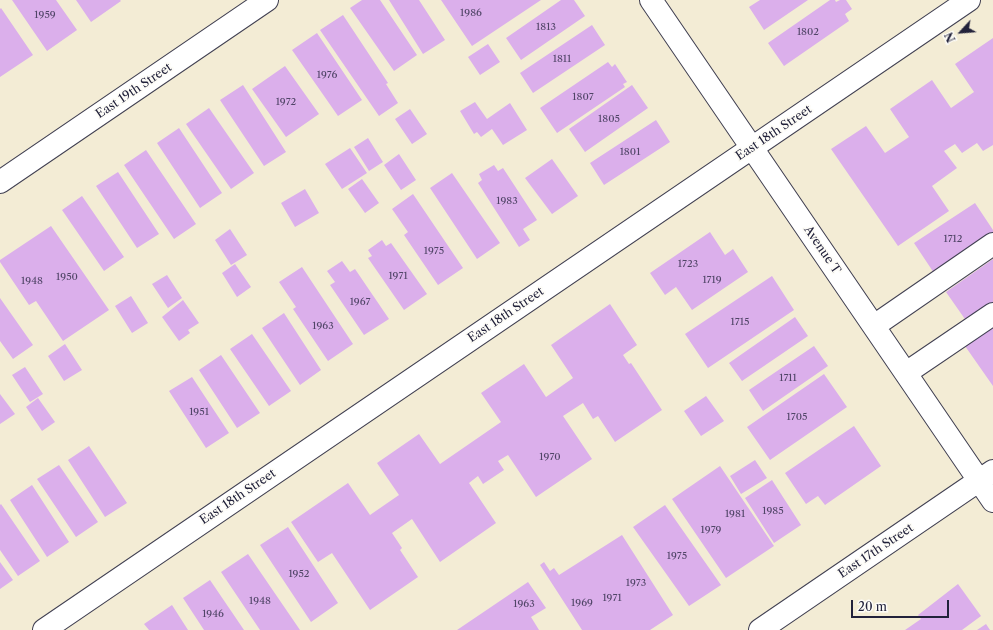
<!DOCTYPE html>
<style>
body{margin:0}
#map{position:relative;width:993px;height:630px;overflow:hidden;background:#f3ecd5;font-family:"Libre Caslon Text",serif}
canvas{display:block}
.north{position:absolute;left:941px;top:12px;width:40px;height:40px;-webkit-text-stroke:3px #fdfcf7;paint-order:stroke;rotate:244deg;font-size:11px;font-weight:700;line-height:16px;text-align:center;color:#22223b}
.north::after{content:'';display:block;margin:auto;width:14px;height:18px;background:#22223b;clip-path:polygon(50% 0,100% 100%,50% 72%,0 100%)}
.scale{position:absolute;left:851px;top:600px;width:98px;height:18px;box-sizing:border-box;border:2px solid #22223b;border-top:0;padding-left:5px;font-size:12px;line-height:14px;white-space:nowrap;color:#22223b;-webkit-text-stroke:3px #fdfcf7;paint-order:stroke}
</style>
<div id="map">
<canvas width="993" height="630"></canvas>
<div class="north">N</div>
<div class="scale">20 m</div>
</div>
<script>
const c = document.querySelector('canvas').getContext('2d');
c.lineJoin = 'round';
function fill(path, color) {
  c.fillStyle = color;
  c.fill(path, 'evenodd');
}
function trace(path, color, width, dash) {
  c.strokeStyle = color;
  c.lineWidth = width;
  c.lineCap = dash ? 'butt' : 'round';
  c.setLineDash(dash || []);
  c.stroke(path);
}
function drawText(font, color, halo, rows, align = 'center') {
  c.font = font + ' "Libre Caslon Text",serif';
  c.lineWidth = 3.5;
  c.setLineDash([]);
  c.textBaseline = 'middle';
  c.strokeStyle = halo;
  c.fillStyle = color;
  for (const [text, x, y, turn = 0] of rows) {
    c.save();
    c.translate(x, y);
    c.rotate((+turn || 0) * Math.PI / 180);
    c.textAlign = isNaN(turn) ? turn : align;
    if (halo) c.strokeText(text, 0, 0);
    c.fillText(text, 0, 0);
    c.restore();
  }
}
const building = new Path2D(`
 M 12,0 L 56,0 L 77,30 L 47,51 Z
 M 76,0 L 120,0 L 121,1 L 91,22 Z
 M 362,0 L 380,0 L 417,55 L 394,71 L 350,8 Z
 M 389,0 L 419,0 L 445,40 L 423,54 Z
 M 441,0 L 541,0 L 472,46 Z
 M 561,0 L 574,0 L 585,16 L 521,60 L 506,38 Z
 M 760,0 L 808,0 L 764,30 L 749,7 Z
 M 830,0 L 835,0 L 836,2 L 840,0 L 846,0 L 852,9 L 845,14 L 849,21 L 784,66 L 768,43 Z
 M 1,8 L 33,55 L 0,77 L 0,9 Z
 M 343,15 L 388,83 L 386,84 L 398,103 L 379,116 L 320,30 Z
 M 592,25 L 605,45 L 533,93 L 520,73 Z
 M 317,33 L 362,100 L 338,116 L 292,50 Z
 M 993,38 L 993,145 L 983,151 L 977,143 L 962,153 L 955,144 L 944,151 L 957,168 L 932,186 L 949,211 L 898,246 L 831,149 L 866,126 L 885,153 L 909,137 L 890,109 L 932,80 L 951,108 L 974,92 L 955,64 Z
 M 488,44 L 500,62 L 480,75 L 468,57 Z
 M 608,62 L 612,67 L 615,64 L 627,82 L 623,84 L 625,87 L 557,133 L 540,108 Z
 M 285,66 L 319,114 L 286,137 L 252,89 Z
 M 243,85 L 286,152 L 264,166 L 220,100 Z
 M 632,85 L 648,108 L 585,152 L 569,129 Z
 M 475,102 L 487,119 L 510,103 L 527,130 L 503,145 L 492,129 L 481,137 L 477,132 L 474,134 L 460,111 Z
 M 209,108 L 254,173 L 231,189 L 186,124 Z
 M 410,109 L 427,134 L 412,144 L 395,119 Z
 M 656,120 L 670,142 L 604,185 L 590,163 Z
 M 179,128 L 222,193 L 200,208 L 157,143 Z
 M 368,138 L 383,162 L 369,171 L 354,147 Z
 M 350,148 L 367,173 L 342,189 L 325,164 Z
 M 146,150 L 196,224 L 174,239 L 124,165 Z
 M 399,154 L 416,180 L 401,190 L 384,165 Z
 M 552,159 L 578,196 L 552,214 L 525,178 Z
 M 494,165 L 498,171 L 503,168 L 537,220 L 523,229 L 530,240 L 519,247 L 478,183 L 482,180 L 479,174 Z
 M 118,172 L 159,234 L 137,248 L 96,186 Z
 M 452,173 L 500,243 L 477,259 L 430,188 Z
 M 362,179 L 379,203 L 365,213 L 348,189 Z
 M 305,189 L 319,213 L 295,227 L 281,203 Z
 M 413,194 L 463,268 L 438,285 L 404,235 L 408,232 L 392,209 Z
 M 82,196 L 124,257 L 104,271 L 62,210 Z
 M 975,203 L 993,230 L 993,234 L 934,273 L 914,243 Z
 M 51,226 L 109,310 L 63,341 L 36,301 L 29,305 L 0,262 L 0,260 Z
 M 230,229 L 247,255 L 231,265 L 215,240 Z
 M 710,232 L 725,255 L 733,249 L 748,272 L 692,310 L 676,287 L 665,295 L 650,273 Z
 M 382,240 L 386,246 L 391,243 L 427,294 L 404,310 L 368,258 L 372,256 L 368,250 Z
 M 993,259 L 993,304 L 967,322 L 946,292 Z
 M 342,261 L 350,272 L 355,269 L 389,319 L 364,335 L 330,285 L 335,282 L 327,271 Z
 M 235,264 L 251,287 L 237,297 L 222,273 Z
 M 302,267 L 353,344 L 328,361 L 293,309 L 296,307 L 279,282 Z
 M 167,275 L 182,298 L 168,308 L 152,284 Z
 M 772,276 L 794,310 L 708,368 L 685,334 Z
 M 131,296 L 148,323 L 132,333 L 115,306 Z
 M 0,298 L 33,345 L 13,359 L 0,341 Z
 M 183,300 L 199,323 L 188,330 L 190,333 L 179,341 L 162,317 Z
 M 610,304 L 637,345 L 623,355 L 629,364 L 631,363 L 662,410 L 615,442 L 598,416 L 593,419 L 583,403 L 563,416 L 592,459 L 536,497 L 508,455 L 498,461 L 504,470 L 483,484 L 478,476 L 469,483 L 496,523 L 440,562 L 412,519 L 392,533 L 402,548 L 400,550 L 418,577 L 370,610 L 332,553 L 318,562 L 291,522 L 348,483 L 370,515 L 399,495 L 377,463 L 419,434 L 440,464 L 501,422 L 481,393 L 524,364 L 546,397 L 573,378 L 551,345 Z
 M 284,313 L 321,370 L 300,385 L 262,328 Z
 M 795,317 L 808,336 L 742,381 L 729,363 Z
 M 993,327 L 993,386 L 965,346 Z
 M 252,334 L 291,391 L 269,406 L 230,349 Z
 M 65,344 L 82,370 L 64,381 L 48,356 Z
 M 814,346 L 828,366 L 763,411 L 749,390 Z
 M 221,355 L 260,413 L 237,428 L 199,370 Z
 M 25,367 L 43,394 L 30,402 L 12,375 Z
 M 824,374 L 847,407 L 770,460 L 747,427 Z
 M 192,377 L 229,433 L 206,448 L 169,391 Z
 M 0,394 L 15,414 L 0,424 Z
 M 706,396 L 724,421 L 701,436 L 684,411 Z
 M 38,398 L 55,422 L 42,431 L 26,407 Z
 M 854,426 L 881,466 L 825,505 L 818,496 L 806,504 L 785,473 Z
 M 89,446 L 127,503 L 105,517 L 68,460 Z
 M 755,460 L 767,478 L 741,494 L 730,476 Z
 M 59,465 L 98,522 L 76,537 L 37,479 Z
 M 720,466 L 774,546 L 726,578 L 672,499 Z
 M 772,480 L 801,525 L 774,543 L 745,498 Z
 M 32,485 L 69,542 L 47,557 L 10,500 Z
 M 1,504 L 40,561 L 18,576 L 0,550 L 0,505 Z
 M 665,505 L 721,585 L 689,606 L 633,527 Z
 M 288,527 L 338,603 L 311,622 L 260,545 Z
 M 622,535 L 673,615 L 650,630 L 582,630 L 540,565 L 544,562 L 550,571 L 554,568 L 559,575 Z
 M 248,554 L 300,630 L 260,630 L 221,572 Z
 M 0,562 L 13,580 L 0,589 Z
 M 210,580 L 244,630 L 204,630 L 183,598 Z
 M 528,582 L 546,608 L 531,617 L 539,630 L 457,630 Z
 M 958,584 L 981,616 L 962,630 L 905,630 L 921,619 L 918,615 Z
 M 172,605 L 188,630 L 149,630 L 144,624 Z
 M 986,624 L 990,630 L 977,630 Z`);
const minor = new Path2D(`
 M 651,0 L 993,501
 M 0,182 L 267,0
 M 874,326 L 993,244
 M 906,373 L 993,314
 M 44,630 L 969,0
 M 760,630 L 993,471`);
const numberNames = [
 ["1986",471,13],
 ["1959",45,15],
 ["1813",546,27],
 ["1802",808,32],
 ["1811",562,59],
 ["1976",327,75],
 ["1807",583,97],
 ["1972",286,102],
 ["1805",609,119],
 ["1801",630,152],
 ["1983",507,201],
 ["1712",953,239],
 ["1975",434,251],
 ["1723",688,264],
 ["1971",398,276],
 ["1950",67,277],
 ["1719",712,280],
 ["1948",32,281],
 ["1967",360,302],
 ["1715",740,322],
 ["1963",323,326],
 ["1711",788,378],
 ["1951",199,412],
 ["1705",797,417],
 ["1970",550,457],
 ["1985",773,511],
 ["1981",735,514],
 ["1979",711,530],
 ["1975",677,556],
 ["1952",299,574],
 ["1973",636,583],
 ["1971",612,598],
 ["1948",260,601],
 ["1969",582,603],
 ["1963",524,604],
 ["1946",213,614]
];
const streetNames = [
 ["East 19th Street",134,91,-34],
 ["East 18th Street",774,133,-34],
 ["Avenue T",822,250,56],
 ["East 18th Street",506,315,-34],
 ["East 18th Street",238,497,-34],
 ["East 17th Street",876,551,-34]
];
fill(building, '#dbafeb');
trace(minor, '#414052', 24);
trace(minor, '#fff', 22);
drawText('10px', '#504567', null, numberNames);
drawText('12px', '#22223b', '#fdfcf7', streetNames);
</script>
